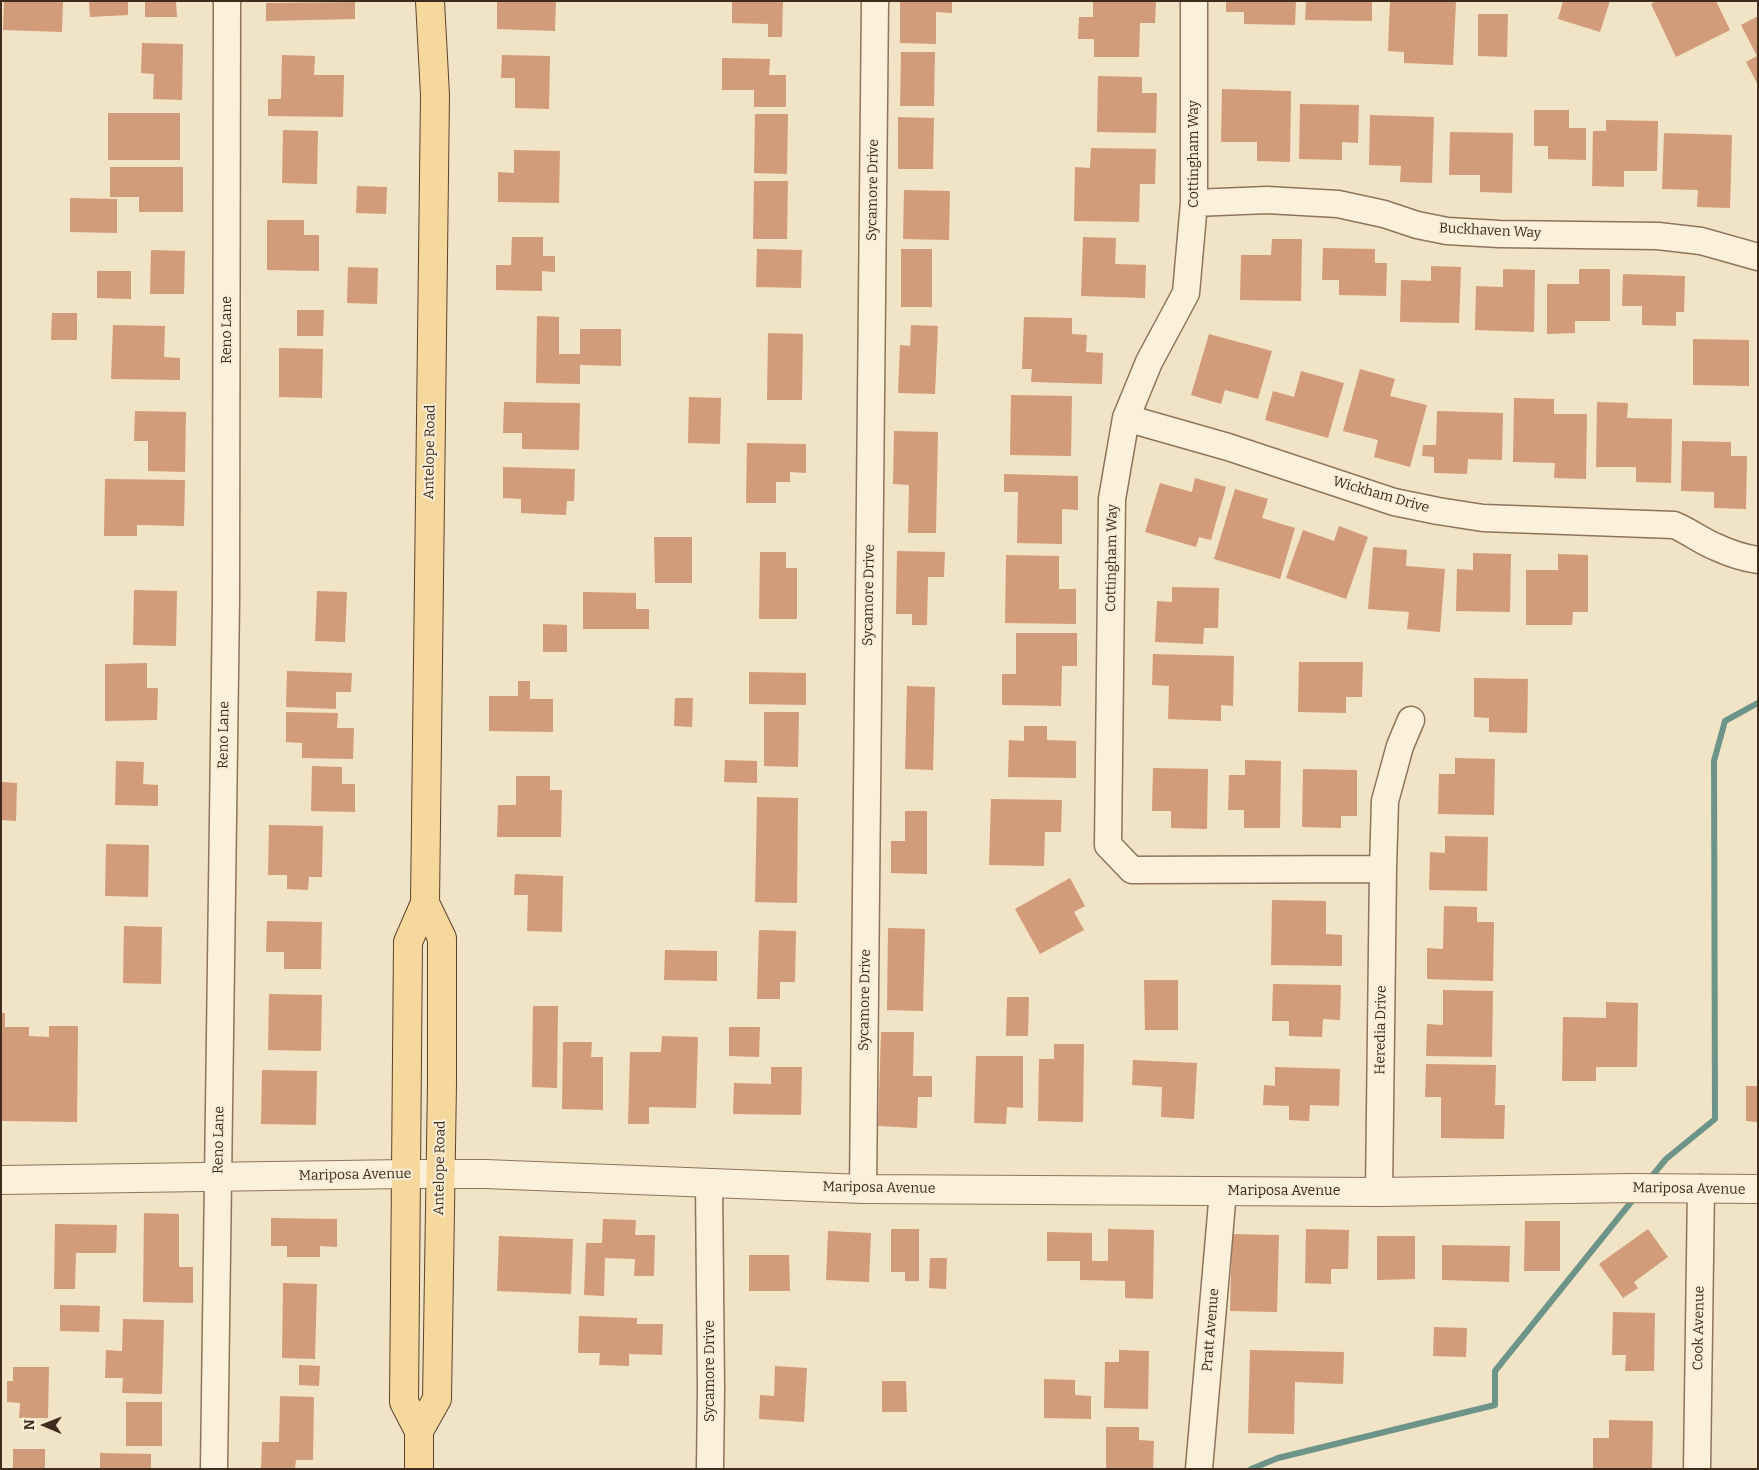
<!DOCTYPE html>
<style>
body{margin:0}
#map{position:relative;width:1759px;height:1470px;overflow:hidden;background:#f1e3c6;font-family:Bitter,serif}
canvas{display:block}
.frame{position:absolute;inset:0;border:2px solid #3e2c1f;pointer-events:none}
.north{position:absolute;left:20px;top:1400px;width:50px;height:50px;-webkit-text-stroke:4px #f8edd6;paint-order:stroke;rotate:271deg;font-size:14px;font-weight:700;line-height:20px;text-align:center;color:#3e2c1f}
.north::after{content:'';display:block;margin:auto;width:18px;height:22px;background:#3e2c1f;clip-path:polygon(50% 0,100% 100%,50% 72%,0 100%)}
</style>
<div id="map">
<canvas width="1759" height="1470"></canvas>
<div class="frame"></div>
<div class="north">N</div>
</div>
<script>
const c = document.querySelector('canvas').getContext('2d');
c.lineJoin = 'round';
function trace(path, color, width, dash) {
  c.strokeStyle = color;
  c.lineWidth = width;
  c.lineCap = dash ? 'butt' : 'round';
  c.setLineDash(dash || []);
  c.stroke(path);
}
function fill(path, color) {
  c.fillStyle = color;
  c.fill(path, 'evenodd');
}
function drawText(font, color, halo, rows, align = 'center') {
  c.font = font + ' Bitter,serif';
  c.lineWidth = 4;
  c.setLineDash([]);
  c.textBaseline = 'middle';
  c.strokeStyle = halo;
  c.fillStyle = color;
  for (const [text, x, y, turn = 0] of rows) {
    c.save();
    c.translate(x, y);
    c.rotate((+turn || 0) * Math.PI / 180);
    c.textAlign = isNaN(turn) ? turn : align;
    if (halo) c.strokeText(text, 0, 0);
    c.fillText(text, 0, 0);
    c.restore();
  }
}
const stream = new Path2D(`
 M 1648,1181 L 1666,1159 L 1715,1119 L 1714,761 L 1725,721 L 1758,703
 M 1251,1469 L 1278,1458 L 1495,1405 L 1495,1371 L 1636,1196`);
const building = new Path2D(`
 M 4,1 L 63,1 L 62,32 L 3,30 Z
 M 89,1 L 128,1 L 128,15 L 90,17 Z
 M 145,1 L 176,1 L 177,17 L 145,17 Z
 M 497,1 L 556,1 L 555,31 L 497,29 Z
 M 732,1 L 783,1 L 782,37 L 768,37 L 768,24 L 732,23 Z
 M 900,1 L 952,1 L 952,13 L 936,12 L 936,44 L 900,43 Z
 M 1093,1 L 1156,1 L 1155,23 L 1140,23 L 1139,57 L 1094,57 L 1094,39 L 1078,39 L 1079,17 L 1093,17 Z
 M 1226,1 L 1296,1 L 1295,25 L 1244,24 L 1244,12 L 1226,12 Z
 M 1306,1 L 1372,1 L 1372,21 L 1305,20 Z
 M 1390,1 L 1456,2 L 1453,65 L 1404,63 L 1404,52 L 1388,51 Z
 M 1563,1 L 1610,1 L 1600,32 L 1558,19 Z
 M 1657,1 L 1716,1 L 1730,30 L 1676,57 L 1651,4 Z
 M 355,2 L 355,19 L 266,21 L 266,3 Z
 M 1478,14 L 1508,14 L 1507,57 L 1478,56 Z
 M 1758,16 L 1758,85 L 1746,62 L 1757,56 L 1741,25 Z
 M 142,43 L 183,44 L 182,100 L 153,99 L 154,74 L 141,73 Z
 M 901,52 L 935,52 L 934,106 L 900,106 Z
 M 282,55 L 315,56 L 314,75 L 344,75 L 343,117 L 268,116 L 268,99 L 281,99 Z
 M 502,55 L 550,56 L 549,109 L 515,108 L 515,78 L 501,78 Z
 M 722,58 L 770,59 L 769,75 L 786,75 L 786,107 L 754,107 L 754,90 L 722,90 Z
 M 1098,76 L 1142,77 L 1142,93 L 1157,93 L 1156,133 L 1097,132 Z
 M 1222,89 L 1291,91 L 1290,162 L 1257,161 L 1257,142 L 1221,142 Z
 M 1300,104 L 1359,105 L 1358,143 L 1342,142 L 1342,160 L 1299,159 Z
 M 1534,110 L 1569,110 L 1569,128 L 1586,128 L 1586,160 L 1548,159 L 1548,146 L 1534,146 Z
 M 108,113 L 180,113 L 180,160 L 108,160 Z
 M 755,114 L 788,114 L 787,174 L 754,173 Z
 M 1370,115 L 1434,117 L 1432,183 L 1400,182 L 1401,166 L 1369,165 Z
 M 898,117 L 934,118 L 933,169 L 898,169 Z
 M 1606,120 L 1658,121 L 1657,171 L 1624,171 L 1624,187 L 1592,186 L 1593,131 L 1606,131 Z
 M 283,130 L 318,131 L 317,184 L 282,183 Z
 M 1450,132 L 1513,133 L 1512,193 L 1480,192 L 1480,175 L 1449,175 Z
 M 1664,133 L 1732,135 L 1730,208 L 1697,207 L 1698,190 L 1662,189 Z
 M 1091,148 L 1156,149 L 1155,184 L 1140,184 L 1139,222 L 1074,221 L 1075,167 L 1090,168 Z
 M 514,150 L 560,151 L 559,203 L 498,202 L 498,172 L 514,173 Z
 M 110,167 L 183,167 L 183,212 L 139,212 L 139,197 L 110,197 Z
 M 754,181 L 788,181 L 787,239 L 753,239 Z
 M 357,186 L 387,187 L 386,214 L 356,213 Z
 M 904,190 L 950,191 L 949,240 L 903,239 Z
 M 70,198 L 117,199 L 117,233 L 70,232 Z
 M 267,220 L 304,220 L 304,235 L 319,235 L 319,271 L 267,270 Z
 M 512,237 L 543,237 L 543,256 L 555,256 L 555,272 L 542,271 L 542,291 L 496,290 L 496,265 L 511,265 Z
 M 1083,237 L 1116,238 L 1115,264 L 1146,265 L 1145,298 L 1081,296 Z
 M 1272,239 L 1302,239 L 1301,301 L 1240,300 L 1241,255 L 1271,255 Z
 M 1323,248 L 1375,249 L 1375,263 L 1387,263 L 1386,296 L 1339,295 L 1339,280 L 1322,280 Z
 M 757,249 L 802,250 L 801,288 L 756,287 Z
 M 901,249 L 932,249 L 932,307 L 901,307 Z
 M 151,250 L 185,251 L 184,294 L 150,294 Z
 M 1431,266 L 1461,267 L 1459,323 L 1400,322 L 1401,280 L 1431,281 Z
 M 348,267 L 378,268 L 377,304 L 347,303 Z
 M 1503,269 L 1535,270 L 1534,332 L 1475,330 L 1476,286 L 1503,287 Z
 M 1579,269 L 1610,269 L 1610,321 L 1575,321 L 1575,333 L 1547,334 L 1547,284 L 1579,284 Z
 M 97,271 L 131,271 L 131,299 L 97,298 Z
 M 1623,274 L 1685,276 L 1684,312 L 1676,312 L 1676,326 L 1642,325 L 1642,306 L 1622,306 Z
 M 297,310 L 324,310 L 323,336 L 297,336 Z
 M 52,313 L 77,313 L 77,340 L 51,340 Z
 M 537,316 L 559,317 L 559,354 L 580,354 L 580,329 L 621,329 L 621,366 L 580,365 L 580,384 L 536,383 Z
 M 1024,317 L 1072,318 L 1072,334 L 1087,335 L 1086,352 L 1103,353 L 1102,384 L 1031,382 L 1032,369 L 1022,369 Z
 M 113,325 L 165,326 L 164,357 L 180,358 L 180,380 L 111,379 Z
 M 911,325 L 938,326 L 935,394 L 898,393 L 900,345 L 910,346 Z
 M 768,333 L 803,334 L 802,400 L 767,400 Z
 M 1209,334 L 1272,351 L 1258,399 L 1225,390 L 1221,404 L 1191,395 Z
 M 1693,339 L 1749,340 L 1749,386 L 1693,385 Z
 M 279,348 L 323,349 L 322,398 L 279,397 Z
 M 1360,369 L 1395,379 L 1390,396 L 1427,405 L 1410,467 L 1374,457 L 1378,440 L 1343,431 Z
 M 1301,371 L 1344,383 L 1328,438 L 1265,420 L 1273,391 L 1294,397 Z
 M 1011,395 L 1072,396 L 1071,456 L 1010,455 Z
 M 689,397 L 721,398 L 720,444 L 688,443 Z
 M 1514,398 L 1554,399 L 1554,414 L 1587,414 L 1586,479 L 1554,478 L 1555,463 L 1513,462 Z
 M 504,402 L 580,403 L 579,450 L 522,449 L 522,433 L 503,433 Z
 M 1597,402 L 1628,403 L 1627,418 L 1672,419 L 1671,483 L 1636,482 L 1636,467 L 1596,467 Z
 M 135,411 L 186,412 L 185,472 L 148,471 L 148,441 L 134,441 Z
 M 1437,411 L 1503,413 L 1502,460 L 1468,459 L 1467,474 L 1434,473 L 1434,457 L 1422,456 L 1423,445 L 1436,445 Z
 M 894,431 L 938,432 L 936,533 L 908,533 L 909,485 L 893,484 Z
 M 1682,441 L 1731,442 L 1731,456 L 1747,456 L 1746,509 L 1714,508 L 1714,492 L 1681,491 Z
 M 747,443 L 806,444 L 806,473 L 790,472 L 790,482 L 776,482 L 776,503 L 746,503 Z
 M 503,467 L 575,469 L 574,501 L 567,501 L 566,515 L 521,513 L 521,499 L 503,498 Z
 M 1004,474 L 1078,476 L 1078,510 L 1062,509 L 1062,544 L 1017,543 L 1018,492 L 1004,492 Z
 M 1195,478 L 1226,487 L 1211,540 L 1199,537 L 1196,547 L 1145,532 L 1160,483 L 1192,492 Z
 M 105,479 L 185,480 L 184,526 L 137,525 L 137,536 L 104,536 Z
 M 1235,489 L 1268,499 L 1262,518 L 1295,528 L 1280,579 L 1214,559 Z
 M 1339,526 L 1368,537 L 1346,599 L 1286,578 L 1303,530 L 1334,541 Z
 M 654,537 L 692,537 L 692,583 L 655,583 Z
 M 1373,547 L 1407,550 L 1406,566 L 1445,569 L 1440,632 L 1407,629 L 1409,612 L 1368,609 Z
 M 897,551 L 945,552 L 944,577 L 928,577 L 927,625 L 912,625 L 912,614 L 896,614 Z
 M 760,552 L 786,552 L 786,568 L 797,568 L 797,619 L 759,619 Z
 M 1473,553 L 1511,554 L 1510,612 L 1456,611 L 1457,569 L 1473,570 Z
 M 1558,554 L 1588,555 L 1588,612 L 1573,612 L 1572,625 L 1526,625 L 1526,570 L 1558,570 Z
 M 1006,555 L 1059,556 L 1059,589 L 1076,589 L 1076,624 L 1005,623 Z
 M 1172,587 L 1219,588 L 1218,628 L 1204,628 L 1203,644 L 1155,642 L 1157,601 L 1172,602 Z
 M 134,590 L 177,591 L 176,646 L 133,645 Z
 M 317,591 L 347,592 L 345,642 L 315,641 Z
 M 583,592 L 636,593 L 636,609 L 649,609 L 649,629 L 583,629 Z
 M 543,624 L 567,625 L 567,652 L 543,652 Z
 M 1016,633 L 1077,633 L 1077,666 L 1062,666 L 1061,706 L 1002,705 L 1002,674 L 1016,674 Z
 M 1153,654 L 1234,656 L 1233,706 L 1221,705 L 1221,721 L 1168,719 L 1169,686 L 1152,685 Z
 M 1299,662 L 1363,662 L 1362,697 L 1346,697 L 1346,713 L 1298,712 Z
 M 147,663 L 147,688 L 158,688 L 157,720 L 105,721 L 105,664 Z
 M 287,671 L 352,673 L 351,692 L 336,692 L 336,709 L 286,707 Z
 M 749,672 L 806,673 L 806,705 L 749,704 Z
 M 1474,678 L 1528,679 L 1527,733 L 1489,732 L 1489,718 L 1474,717 Z
 M 518,681 L 530,681 L 530,699 L 553,699 L 553,732 L 489,731 L 489,696 L 518,696 Z
 M 907,686 L 935,687 L 933,770 L 905,769 Z
 M 675,698 L 693,698 L 692,727 L 674,726 Z
 M 286,712 L 338,713 L 337,728 L 354,728 L 353,759 L 302,758 L 302,743 L 286,742 Z
 M 764,712 L 799,712 L 798,767 L 764,766 Z
 M 1024,726 L 1047,726 L 1047,740 L 1076,741 L 1076,778 L 1008,777 L 1009,740 L 1024,741 Z
 M 1455,758 L 1495,759 L 1494,815 L 1438,814 L 1439,774 L 1455,774 Z
 M 725,760 L 757,761 L 757,783 L 724,782 Z
 M 1245,760 L 1281,761 L 1280,828 L 1244,828 L 1244,810 L 1228,810 L 1229,775 L 1245,775 Z
 M 116,761 L 144,762 L 143,784 L 158,785 L 158,806 L 115,805 Z
 M 312,766 L 342,767 L 342,784 L 355,784 L 355,812 L 311,811 Z
 M 1153,768 L 1208,769 L 1207,829 L 1171,828 L 1171,811 L 1152,811 Z
 M 1303,769 L 1357,770 L 1357,816 L 1341,816 L 1341,828 L 1302,827 Z
 M 516,776 L 550,776 L 550,790 L 562,790 L 561,837 L 497,837 L 498,805 L 516,805 Z
 M 2,782 L 17,783 L 16,821 L 1,820 Z
 M 757,797 L 798,798 L 797,903 L 755,902 Z
 M 991,799 L 1062,800 L 1061,832 L 1045,832 L 1044,866 L 989,865 Z
 M 905,811 L 927,811 L 927,874 L 891,873 L 891,841 L 905,841 Z
 M 269,825 L 323,826 L 322,877 L 309,877 L 308,890 L 287,889 L 287,875 L 268,875 Z
 M 1445,836 L 1488,837 L 1487,891 L 1429,890 L 1430,852 L 1445,853 Z
 M 106,844 L 149,845 L 148,897 L 105,896 Z
 M 515,874 L 563,876 L 562,932 L 527,931 L 528,895 L 514,895 Z
 M 1070,878 L 1085,906 L 1074,912 L 1084,930 L 1040,954 L 1015,909 Z
 M 1272,900 L 1326,901 L 1326,934 L 1342,935 L 1342,966 L 1271,965 Z
 M 1444,906 L 1477,907 L 1477,922 L 1494,922 L 1493,981 L 1427,979 L 1427,948 L 1443,949 Z
 M 267,921 L 322,922 L 321,969 L 284,969 L 284,952 L 266,952 Z
 M 124,926 L 162,927 L 161,984 L 123,983 Z
 M 888,928 L 925,929 L 923,1011 L 887,1010 Z
 M 759,930 L 796,931 L 795,982 L 780,982 L 780,999 L 757,999 Z
 M 665,950 L 717,951 L 717,981 L 664,980 Z
 M 1144,980 L 1178,980 L 1178,1030 L 1145,1030 Z
 M 1273,984 L 1341,985 L 1340,1020 L 1323,1019 L 1322,1037 L 1289,1036 L 1289,1021 L 1272,1021 Z
 M 1443,990 L 1493,991 L 1492,1057 L 1426,1056 L 1427,1024 L 1443,1025 Z
 M 269,994 L 322,995 L 321,1051 L 268,1050 Z
 M 1007,997 L 1029,997 L 1028,1036 L 1006,1036 Z
 M 1606,1002 L 1638,1003 L 1637,1067 L 1596,1067 L 1596,1081 L 1562,1081 L 1563,1017 L 1606,1018 Z
 M 533,1006 L 558,1006 L 557,1088 L 532,1087 Z
 M 1,1013 L 5,1013 L 5,1027 L 29,1027 L 29,1036 L 49,1037 L 49,1026 L 78,1026 L 77,1122 L 1,1121 Z
 M 729,1027 L 760,1027 L 759,1057 L 729,1056 Z
 M 881,1032 L 914,1032 L 913,1076 L 932,1076 L 932,1097 L 918,1097 L 917,1128 L 878,1126 Z
 M 662,1036 L 698,1037 L 696,1108 L 649,1107 L 649,1124 L 628,1124 L 630,1052 L 661,1052 Z
 M 563,1042 L 592,1042 L 591,1057 L 603,1057 L 603,1110 L 562,1109 Z
 M 1054,1044 L 1084,1044 L 1083,1122 L 1038,1121 L 1039,1059 L 1054,1059 Z
 M 976,1056 L 1023,1056 L 1023,1108 L 1007,1107 L 1006,1124 L 974,1123 Z
 M 1133,1060 L 1197,1063 L 1194,1119 L 1161,1117 L 1162,1087 L 1132,1085 Z
 M 1426,1064 L 1496,1065 L 1495,1105 L 1505,1105 L 1504,1139 L 1441,1138 L 1441,1097 L 1425,1097 Z
 M 771,1067 L 802,1067 L 801,1115 L 733,1114 L 734,1083 L 771,1084 Z
 M 1275,1067 L 1340,1069 L 1339,1106 L 1310,1105 L 1309,1121 L 1289,1120 L 1289,1106 L 1263,1105 L 1264,1085 L 1275,1086 Z
 M 262,1070 L 317,1071 L 316,1125 L 261,1124 Z
 M 1746,1086 L 1758,1086 L 1758,1122 L 1746,1121 Z
 M 144,1213 L 179,1214 L 179,1267 L 193,1267 L 193,1303 L 143,1302 Z
 M 271,1218 L 337,1219 L 337,1247 L 320,1246 L 320,1257 L 287,1257 L 287,1246 L 271,1246 Z
 M 603,1219 L 636,1220 L 635,1235 L 655,1235 L 654,1276 L 634,1276 L 635,1259 L 605,1258 L 604,1296 L 584,1295 L 586,1243 L 602,1243 Z
 M 1525,1221 L 1560,1221 L 1560,1271 L 1524,1271 Z
 M 55,1224 L 117,1225 L 116,1253 L 76,1253 L 75,1289 L 54,1289 Z
 M 891,1229 L 919,1229 L 919,1281 L 905,1281 L 905,1272 L 891,1272 Z
 M 1108,1229 L 1154,1230 L 1153,1299 L 1125,1298 L 1125,1281 L 1080,1280 L 1080,1261 L 1047,1261 L 1047,1232 L 1092,1233 L 1092,1261 L 1108,1261 Z
 M 1306,1229 L 1349,1230 L 1348,1269 L 1331,1269 L 1331,1284 L 1305,1283 Z
 M 1648,1229 L 1668,1257 L 1634,1282 L 1638,1288 L 1623,1298 L 1599,1264 Z
 M 828,1231 L 871,1233 L 869,1282 L 826,1280 Z
 M 1232,1234 L 1279,1235 L 1277,1312 L 1230,1311 Z
 M 499,1236 L 573,1239 L 571,1294 L 497,1291 Z
 M 1377,1236 L 1415,1236 L 1415,1279 L 1377,1280 Z
 M 1442,1245 L 1510,1246 L 1509,1282 L 1442,1280 Z
 M 749,1255 L 789,1255 L 790,1291 L 749,1291 Z
 M 930,1258 L 947,1258 L 946,1289 L 929,1288 Z
 M 283,1283 L 317,1284 L 315,1359 L 282,1358 Z
 M 60,1305 L 100,1306 L 99,1332 L 60,1331 Z
 M 1613,1312 L 1655,1313 L 1654,1371 L 1625,1371 L 1626,1355 L 1612,1355 Z
 M 579,1316 L 637,1318 L 637,1324 L 663,1324 L 662,1355 L 629,1354 L 629,1366 L 599,1365 L 600,1353 L 578,1353 Z
 M 123,1319 L 164,1320 L 162,1394 L 122,1393 L 123,1378 L 105,1378 L 106,1350 L 122,1351 Z
 M 1434,1327 L 1467,1328 L 1466,1357 L 1433,1356 Z
 M 1119,1350 L 1149,1351 L 1148,1409 L 1104,1408 L 1105,1362 L 1119,1362 Z
 M 1250,1350 L 1344,1352 L 1343,1384 L 1295,1382 L 1294,1434 L 1248,1433 Z
 M 299,1365 L 320,1366 L 319,1386 L 299,1385 Z
 M 775,1366 L 807,1368 L 804,1422 L 759,1419 L 760,1395 L 774,1396 Z
 M 13,1367 L 49,1367 L 48,1418 L 19,1418 L 20,1403 L 7,1402 L 7,1381 L 13,1381 Z
 M 1044,1379 L 1075,1380 L 1075,1395 L 1091,1396 L 1091,1419 L 1044,1418 Z
 M 882,1381 L 906,1381 L 907,1412 L 882,1412 Z
 M 280,1396 L 314,1397 L 313,1460 L 296,1460 L 295,1469 L 261,1469 L 262,1442 L 279,1442 Z
 M 126,1402 L 162,1402 L 162,1446 L 126,1446 Z
 M 1609,1420 L 1653,1421 L 1652,1469 L 1593,1469 L 1593,1438 L 1609,1438 Z
 M 1106,1427 L 1139,1427 L 1139,1440 L 1154,1441 L 1153,1469 L 1106,1469 Z
 M 13,1449 L 45,1449 L 45,1469 L 13,1469 Z
 M 100,1453 L 151,1454 L 151,1469 L 100,1469 Z`);
const minor = new Path2D(`
 M 1194,1 L 1194,203 L 1186,293 L 1149,362 L 1126,418 L 1112,499 L 1108,845 L 1132,870 L 1383,869
 M 1194,203 L 1267,200 L 1338,204 L 1384,214 L 1417,225 L 1447,231 L 1499,234 L 1658,236 L 1701,241 L 1758,257
 M 1126,418 L 1228,447 L 1394,502 L 1438,511 L 1483,518 L 1674,525 C 1689,531 1701,541 1716,547 C 1729,553 1744,558 1758,560
 M 709,1184 L 711,1389 L 710,1469
 M 863,1189 L 875,1
 M 1379,1192 L 1383,869 L 1385,801 L 1400,746 L 1411,720
 M 214,1469 L 226,601 L 227,1
 M 1199,1469 L 1223,1191
 M 1697,1469 L 1701,1188`);
const tertiary = new Path2D(`
 M 1,1180 L 406,1174 L 485,1174 L 863,1189 L 1379,1192 L 1631,1188 L 1758,1189`);
const primary = new Path2D(`
 M 419,1431 L 437,1399 L 442,1083 L 442,938 L 425,903
 M 419,1469 L 419,1431 L 404,1402 L 408,942 L 425,903 L 435,95 L 430,1`);
const streetNames = [
 ["Cottingham Way",1194,154,-90],
 ["Sycamore Drive",873,190,-89],
 ["Buckhaven Way",1490,231,3],
 ["Reno Lane",227,330,-90],
 ["Antelope Road",430,452,-89],
 ["Wickham Drive",1381,495,16],
 ["Cottingham Way",1112,558,-89],
 ["Sycamore Drive",869,595,-89],
 ["Reno Lane",224,735,-89],
 ["Sycamore Drive",865,1000,-89],
 ["Heredia Drive",1381,1030,-89],
 ["Reno Lane",219,1140,-89],
 ["Antelope Road",440,1168,-89],
 ["Mariposa Avenue",355,1175,-1],
 ["Mariposa Avenue",879,1188,1],
 ["Mariposa Avenue",1689,1189,1],
 ["Mariposa Avenue",1284,1191],
 ["Cook Avenue",1699,1328,-89],
 ["Pratt Avenue",1211,1330,-85],
 ["Sycamore Drive",710,1371,-90]
];
trace(stream, '#6d9489', 6);
fill(building, '#d29b79');
trace(minor, '#8e745a', 29);
trace(tertiary, '#8e745a', 30);
trace(primary, '#5c422e', 30);
trace(minor, '#fbf0da', 26);
trace(tertiary, '#fbf0da', 28);
trace(primary, '#f6d79c', 28);
drawText('14px', '#3e2c1f', '#f8edd6', streetNames);
</script>
